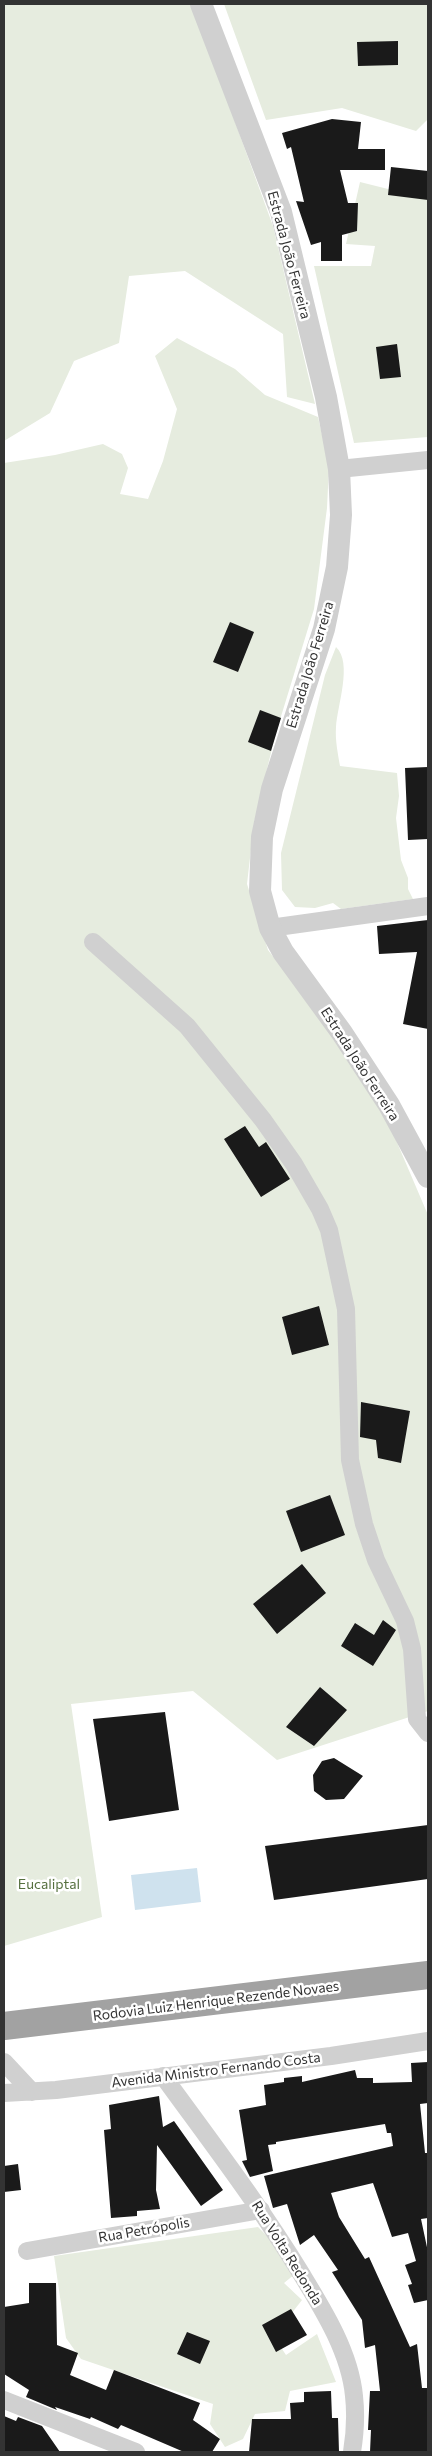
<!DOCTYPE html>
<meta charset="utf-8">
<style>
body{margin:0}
#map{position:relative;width:432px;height:2456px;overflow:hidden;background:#fff;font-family:Commissioner,sans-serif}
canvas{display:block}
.frame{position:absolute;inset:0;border:5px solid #333;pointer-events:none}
</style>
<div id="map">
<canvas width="432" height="2456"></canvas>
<div class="frame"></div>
</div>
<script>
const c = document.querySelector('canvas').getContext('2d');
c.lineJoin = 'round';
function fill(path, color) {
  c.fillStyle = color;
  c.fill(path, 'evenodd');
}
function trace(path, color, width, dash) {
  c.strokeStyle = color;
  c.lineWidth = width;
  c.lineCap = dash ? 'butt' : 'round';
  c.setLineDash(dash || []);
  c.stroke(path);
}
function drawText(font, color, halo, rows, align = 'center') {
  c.font = font + ' Commissioner,sans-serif';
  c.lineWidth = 5;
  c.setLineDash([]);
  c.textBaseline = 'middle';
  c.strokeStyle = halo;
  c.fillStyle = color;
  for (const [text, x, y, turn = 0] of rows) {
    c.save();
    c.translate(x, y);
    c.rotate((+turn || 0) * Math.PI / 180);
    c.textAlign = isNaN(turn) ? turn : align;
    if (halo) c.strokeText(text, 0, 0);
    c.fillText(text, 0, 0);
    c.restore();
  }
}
const green = new Path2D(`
 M 4,4 L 192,4 L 273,226 L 315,404 L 287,397 L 283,334 L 185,271 L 129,276 L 119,343 L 74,361 L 50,413 L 4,441 Z
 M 224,4 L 428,4 L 428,119 L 416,131 L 342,108 L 266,120 Z
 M 360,182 L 428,199 L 428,437 L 354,443 L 314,266 L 371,266 L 375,246 L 346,244 Z
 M 177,338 L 235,369 L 265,395 L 318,417 L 329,466 L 327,508 L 314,609 L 275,736 L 254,823 L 247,884 L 268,950 L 325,1024 L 387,1119 L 428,1215 L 428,1711 L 277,1760 L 193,1691 L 71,1704 L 102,1917 L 4,1946 L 4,463 L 55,455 L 103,444 L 122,454 L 128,468 L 120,494 L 148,499 L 163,461 L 177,409 L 155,356 Z
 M 336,647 C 353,663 337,706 336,727 C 335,740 338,754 340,766 L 397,773 L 399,796 L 396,818 L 401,860 L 408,878 L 408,889 L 413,899 L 341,909 L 333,903 L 315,908 L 295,907 L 282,890 L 281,853 L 325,675 Z
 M 258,2227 L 274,2243 L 295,2274 L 284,2283 L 302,2300 L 288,2318 L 268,2328 L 286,2355 L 317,2334 L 336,2382 L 290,2391 L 285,2411 L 255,2414 L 243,2439 L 225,2447 L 210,2424 L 213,2404 L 81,2359 L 66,2338 L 54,2256 Z`);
const water = new Path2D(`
 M 197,1868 L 201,1902 L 135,1910 L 131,1875 Z`);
const building = new Path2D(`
 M 398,41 L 398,65 L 358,66 L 357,42 Z
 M 332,119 L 361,122 L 358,149 L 385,149 L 385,170 L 340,170 L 348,203 L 358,203 L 357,231 L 342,235 L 342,261 L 321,261 L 321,242 L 311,245 L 296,201 L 304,202 L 291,147 L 287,149 L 282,133 Z
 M 391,167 L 428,171 L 428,200 L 388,195 Z
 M 397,344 L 401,377 L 380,379 L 376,347 Z
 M 230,622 L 254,632 L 238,672 L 213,662 Z
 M 260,710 L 281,718 L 271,751 L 248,742 Z
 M 428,767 L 428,839 L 408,840 L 405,768 Z
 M 428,920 L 428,1029 L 403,1024 L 417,952 L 379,954 L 377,926 Z
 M 245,1126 L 259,1147 L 266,1142 L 290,1179 L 261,1197 L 224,1139 Z
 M 319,1306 L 329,1345 L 292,1355 L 282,1317 Z
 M 361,1402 L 410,1411 L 401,1463 L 378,1458 L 376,1440 L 360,1437 Z
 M 330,1495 L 345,1535 L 301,1552 L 286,1511 Z
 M 302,1564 L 326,1593 L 277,1634 L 253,1604 Z
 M 383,1620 L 396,1630 L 373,1666 L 341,1646 L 355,1623 L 374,1635 Z
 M 320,1687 L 347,1710 L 314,1746 L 286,1727 Z
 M 165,1712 L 179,1810 L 109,1821 L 93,1719 Z
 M 334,1758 L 363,1776 L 344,1799 L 326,1800 L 314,1791 L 313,1775 L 322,1761 Z
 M 428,1825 L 428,1879 L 274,1900 L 265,1846 Z
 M 428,2062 L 428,2103 L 420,2104 L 425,2153 L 428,2153 L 428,2218 L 421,2219 L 428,2252 L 428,2300 L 414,2303 L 408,2285 L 412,2284 L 405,2265 L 416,2261 L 408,2233 L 392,2237 L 373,2183 L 331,2193 L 339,2217 L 365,2259 L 369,2257 L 410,2347 L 417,2344 L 422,2388 L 427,2388 L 428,2452 L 370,2452 L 371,2430 L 368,2430 L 370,2391 L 380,2391 L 375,2345 L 365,2348 L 362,2320 L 332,2272 L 338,2270 L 314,2235 L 300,2245 L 287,2204 L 273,2208 L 264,2176 L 393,2146 L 391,2133 L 387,2133 L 385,2124 L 276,2142 L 276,2144 L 268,2145 L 273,2171 L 250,2177 L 242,2161 L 247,2160 L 239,2110 L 266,2105 L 264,2085 L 284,2082 L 284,2078 L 302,2076 L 302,2082 L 355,2070 L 357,2078 L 373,2078 L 373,2083 L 412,2082 L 411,2063 Z
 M 159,2096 L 163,2127 L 174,2121 L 223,2190 L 201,2206 L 157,2145 L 156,2190 L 160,2209 L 137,2211 L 137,2216 L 111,2218 L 104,2130 L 111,2129 L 109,2105 Z
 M 18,2164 L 21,2190 L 4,2192 L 4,2166 Z
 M 29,2283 L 56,2283 L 57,2345 L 78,2353 L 70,2375 L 106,2390 L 114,2370 L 200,2403 L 193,2420 L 220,2439 L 212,2452 L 184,2452 L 121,2425 L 118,2429 L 91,2417 L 90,2419 L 55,2407 L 57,2410 L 26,2397 L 29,2390 L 4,2374 L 4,2307 L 29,2303 Z
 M 291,2309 L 307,2335 L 276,2352 L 262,2325 Z
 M 187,2332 L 210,2341 L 200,2364 L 177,2354 Z
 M 331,2391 L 332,2418 L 338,2418 L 339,2452 L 249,2452 L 252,2419 L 291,2419 L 290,2403 L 304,2402 L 304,2392 Z
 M 4,2416 L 16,2421 L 18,2417 L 42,2426 L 60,2452 L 4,2452 Z`);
const minor = new Path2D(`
 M 339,469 L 428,460
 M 270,928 L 428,906
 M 93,942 L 187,1026 L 263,1120 L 294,1164 L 320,1209 L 329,1230 L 346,1309 L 350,1460 L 364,1524 L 376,1560 L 405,1621 L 412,1649 L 417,1719 L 428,1733
 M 4,2062 L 32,2092
 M 163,2076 C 211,2142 260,2206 302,2275 C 324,2311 350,2353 354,2396 C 356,2414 355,2434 352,2452
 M 4,2093 L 56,2090 L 331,2056 L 428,2041
 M 27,2251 L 261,2210
 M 4,2400 L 136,2452`);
const tertiary = new Path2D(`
 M 201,4 L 281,212 L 326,397 L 339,469 L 341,515 L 337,567 L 324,629 L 272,789 L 262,837 L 260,891 L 270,928 L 283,952 L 342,1033 L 389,1105 L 428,1177`);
const trunk = new Path2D(`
 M 4,2026 L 428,1975`);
const streetNames = [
 ["Estrada João Ferreira",289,255,75],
 ["Estrada João Ferreira",310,665,-73],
 ["Estrada João Ferreira",360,1064,57],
 ["Rodovia Luiz Henrique Rezende Novaes",216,2001,-7],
 ["Avenida Ministro Fernando Costa",216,2070,-7],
 ["Rua Petrópolis",144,2230,-10],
 ["Rua Volta Redonda",287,2253,58]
];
const parkNames = [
 ["Eucaliptal",49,1884]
];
fill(green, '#e6ecdf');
fill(water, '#cfe2ee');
fill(building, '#1a1a1a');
trace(minor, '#d0d0d0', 18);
trace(tertiary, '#d0d0d0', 22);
trace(trunk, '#a2a2a2', 28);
drawText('14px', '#333', '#fff', streetNames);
drawText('14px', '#56703f', '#fff', parkNames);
</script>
